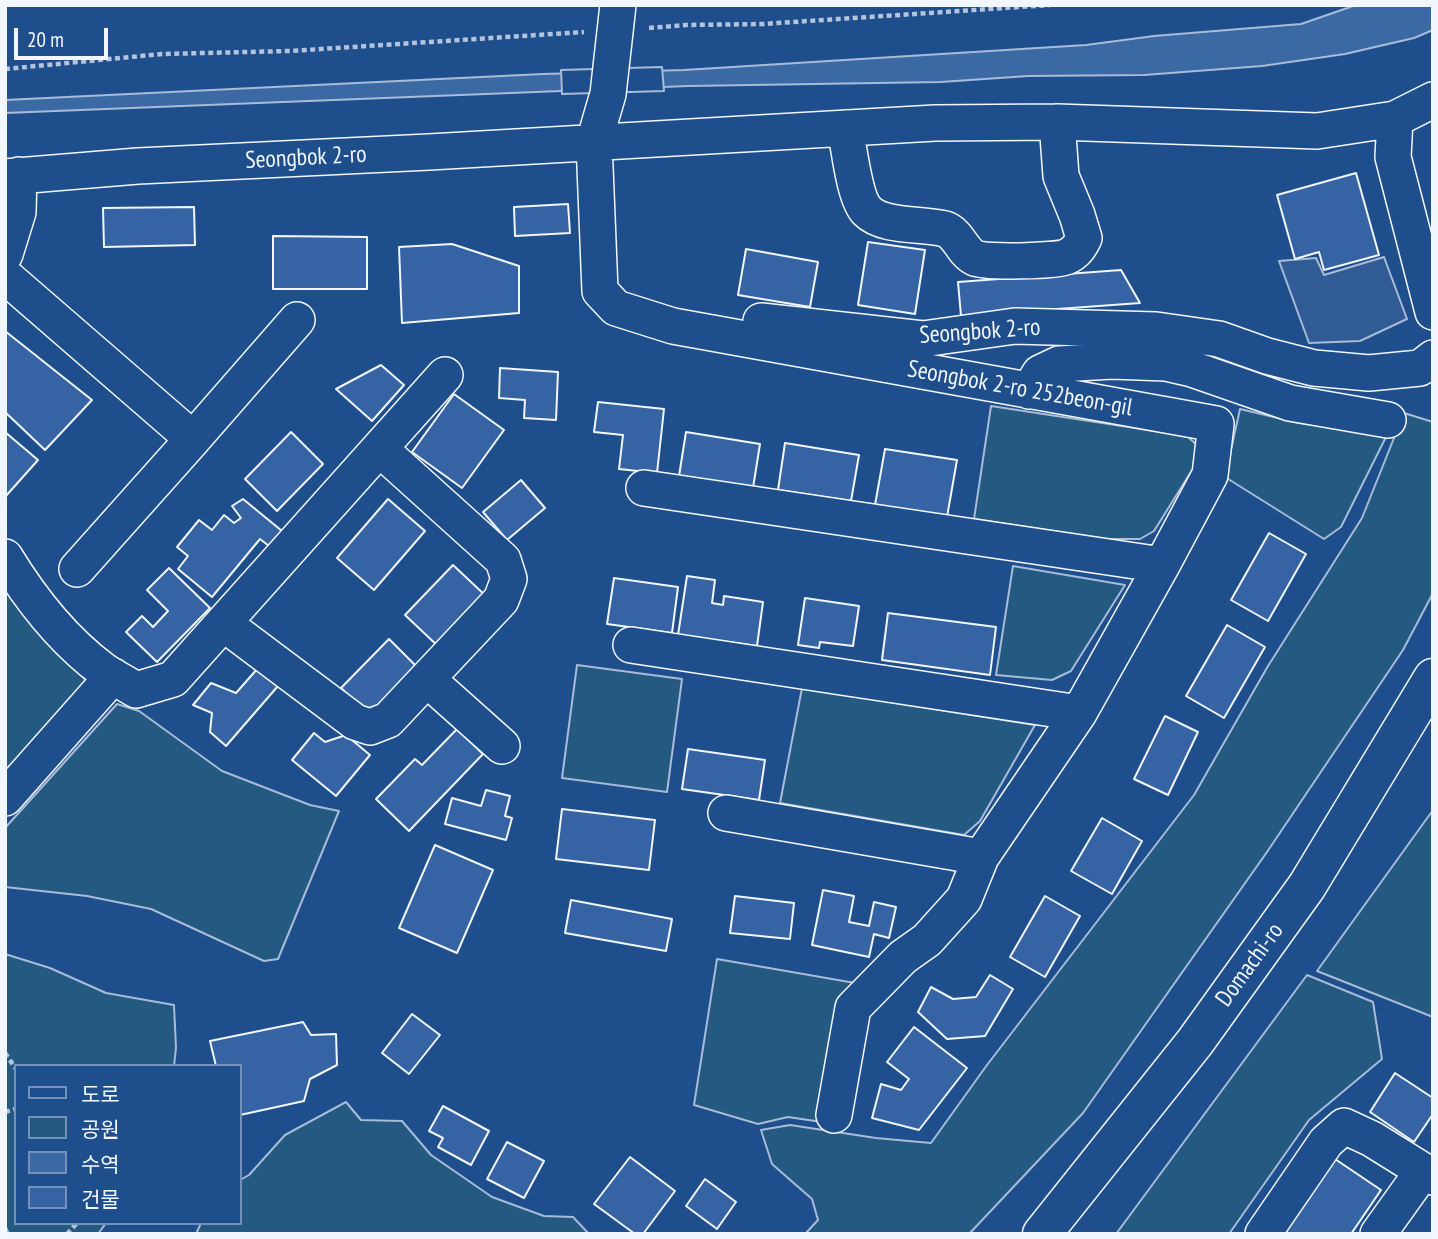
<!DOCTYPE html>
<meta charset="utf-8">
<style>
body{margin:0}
#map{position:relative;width:1438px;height:1239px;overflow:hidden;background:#1f4e8c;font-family:"PT Sans Narrow","Noto Sans KR",sans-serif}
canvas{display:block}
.frame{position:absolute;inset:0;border:7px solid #f2f6ff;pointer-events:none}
.legend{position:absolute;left:14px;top:1064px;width:228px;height:161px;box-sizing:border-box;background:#1f4e8c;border:2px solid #7391ba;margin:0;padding:9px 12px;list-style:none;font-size:21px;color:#f2f6ff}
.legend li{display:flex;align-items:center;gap:14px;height:35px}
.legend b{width:35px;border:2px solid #7391ba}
.scale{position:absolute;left:14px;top:28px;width:94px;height:32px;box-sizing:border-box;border:4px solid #f2f6ff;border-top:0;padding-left:9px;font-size:21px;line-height:24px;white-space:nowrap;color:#f2f6ff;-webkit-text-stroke:5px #1f4e8c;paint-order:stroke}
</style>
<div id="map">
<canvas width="1438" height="1239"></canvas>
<div class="frame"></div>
<ul class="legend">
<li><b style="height:9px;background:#1f4e8c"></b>도로</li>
<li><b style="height:19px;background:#245a82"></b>공원</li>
<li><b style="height:19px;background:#3b69a3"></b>수역</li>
<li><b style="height:19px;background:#3563a3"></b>건물</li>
</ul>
<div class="scale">20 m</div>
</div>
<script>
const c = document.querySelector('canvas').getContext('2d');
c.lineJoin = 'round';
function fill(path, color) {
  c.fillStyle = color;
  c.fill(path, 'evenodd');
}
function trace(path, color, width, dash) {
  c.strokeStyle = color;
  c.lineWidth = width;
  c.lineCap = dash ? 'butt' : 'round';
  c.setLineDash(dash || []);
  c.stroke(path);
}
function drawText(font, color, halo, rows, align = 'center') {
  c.font = font + ' "PT Sans Narrow",sans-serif';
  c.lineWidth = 5;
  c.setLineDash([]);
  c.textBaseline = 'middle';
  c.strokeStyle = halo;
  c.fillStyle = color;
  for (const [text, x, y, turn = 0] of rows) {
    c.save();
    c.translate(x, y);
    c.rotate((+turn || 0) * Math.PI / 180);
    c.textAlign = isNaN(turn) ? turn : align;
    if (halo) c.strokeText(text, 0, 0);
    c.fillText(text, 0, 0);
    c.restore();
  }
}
const green = new Path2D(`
 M 991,406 L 1187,436 L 1198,446 L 1194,467 L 1154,531 L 1140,539 L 1106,539 L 974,519 Z
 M 1240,409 L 1299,423 L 1388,433 L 1341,527 L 1324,539 L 1225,477 Z
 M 1404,413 L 1433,422 L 1433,593 L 1403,650 L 1267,852 L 1083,1113 L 969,1234 L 805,1234 L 818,1220 L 812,1199 L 772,1164 L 761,1130 L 790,1125 L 876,1138 L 931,1143 L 987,1065 L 1194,795 L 1268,666 L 1362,518 Z
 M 1013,566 L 1125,585 L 1071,671 L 1052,680 L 996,675 Z
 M 5,583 L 50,631 L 86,681 L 5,773 Z
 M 577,665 L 682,679 L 667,792 L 562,778 Z
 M 802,688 L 1035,725 L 980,821 L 964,835 L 780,803 Z
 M 117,704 L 139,711 L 222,771 L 310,805 L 339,811 L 278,959 L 264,961 L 151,909 L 87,896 L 5,887 L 5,828 Z
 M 1433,810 L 1433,1017 L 1317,971 Z
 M 5,954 L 50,968 L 106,993 L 174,1005 L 176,1048 L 174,1066 L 16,1066 L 16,1223 L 106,1223 L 98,1234 L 9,1234 L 5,1225 Z
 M 717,959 L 855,983 L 822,1122 L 788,1117 L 758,1124 L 694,1105 Z
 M 1307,975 L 1373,1002 L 1382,1059 L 1309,1120 L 1229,1234 L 1116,1234 Z
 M 346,1102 L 361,1120 L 402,1121 L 431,1155 L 492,1197 L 544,1216 L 573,1217 L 589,1234 L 196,1234 L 201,1223 L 240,1223 L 240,1180 L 249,1175 L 285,1135 Z`);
const parking = new Path2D(`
 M 1384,257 L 1407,319 L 1360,341 L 1309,343 L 1279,261 L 1316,258 L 1324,275 Z`);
const water = new Path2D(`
 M 1356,5 L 1433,5 L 1433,30 L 1414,38 L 1345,54 L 1262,66 L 1144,75 L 1028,76 L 941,82 L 688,86 L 5,113 L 5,100 L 543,74 L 684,70 L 1086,45 L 1154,36 L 1301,24 Z`);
const pier = new Path2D(`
 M 662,67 L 664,91 L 562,94 L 561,70 Z`);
const building = new Path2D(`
 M 1356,173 L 1379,255 L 1324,270 L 1319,252 L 1295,259 L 1277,195 Z
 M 568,204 L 570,233 L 515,236 L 514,207 Z
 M 194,207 L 195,245 L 104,247 L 103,208 Z
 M 273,236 L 367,237 L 367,289 L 273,289 Z
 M 868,242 L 925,250 L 915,314 L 858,305 Z
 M 452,244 L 519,266 L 519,313 L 402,323 L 399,247 Z
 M 746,249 L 818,262 L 810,307 L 738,295 Z
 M 1121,270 L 1140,303 L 961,316 L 958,282 Z
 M 5,331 L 92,400 L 45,450 L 5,412 Z
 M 381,365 L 404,385 L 372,421 L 336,389 Z
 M 500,368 L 558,372 L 556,420 L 524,418 L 525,400 L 499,398 Z
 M 454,394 L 504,430 L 462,488 L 412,452 Z
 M 598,402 L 664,409 L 657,473 L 619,469 L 623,435 L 594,432 Z
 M 5,432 L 38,460 L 5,497 Z
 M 291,432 L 323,464 L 277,511 L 245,479 Z
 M 686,432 L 760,444 L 753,488 L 679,476 Z
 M 785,443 L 859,455 L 851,501 L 778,490 Z
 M 885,449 L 957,460 L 947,517 L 875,505 Z
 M 521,480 L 545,508 L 507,540 L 483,512 Z
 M 243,499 L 282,531 L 269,546 L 260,539 L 212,597 L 178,569 L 188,556 L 177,547 L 199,520 L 212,530 L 224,515 L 234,523 L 241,518 L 232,506 Z
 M 388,499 L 425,531 L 374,590 L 337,558 Z
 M 1269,533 L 1306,554 L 1268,621 L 1231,600 Z
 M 453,565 L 488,598 L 441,649 L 405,615 Z
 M 169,568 L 210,608 L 157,662 L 126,632 L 142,616 L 153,627 L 168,611 L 147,590 Z
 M 687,576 L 715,580 L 712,603 L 723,605 L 724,596 L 763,602 L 757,646 L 678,635 Z
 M 614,578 L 678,587 L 672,633 L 607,624 Z
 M 805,598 L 859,606 L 853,646 L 820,642 L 819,648 L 798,645 Z
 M 888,613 L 996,627 L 990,675 L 882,660 Z
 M 1227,625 L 1265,647 L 1224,718 L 1186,696 Z
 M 389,639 L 418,668 L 371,717 L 341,688 Z
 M 258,668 L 278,686 L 226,746 L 210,732 L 212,713 L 193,705 L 211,683 L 236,693 Z
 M 1165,716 L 1198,732 L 1168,795 L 1134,779 Z
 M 457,729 L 483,754 L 409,831 L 376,799 L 415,759 L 422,765 Z
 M 314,733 L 325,742 L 346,735 L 370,755 L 336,796 L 292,760 Z
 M 688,749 L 765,760 L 759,800 L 682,789 Z
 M 486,790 L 510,796 L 505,816 L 512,818 L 506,840 L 445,824 L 452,798 L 481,806 Z
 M 562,809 L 655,820 L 649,870 L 556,859 Z
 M 1102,818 L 1142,841 L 1112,894 L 1071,871 Z
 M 435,845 L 493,870 L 457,953 L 399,928 Z
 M 823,890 L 854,896 L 849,922 L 869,926 L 874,902 L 896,907 L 889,938 L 874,934 L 869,957 L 812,945 Z
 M 735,896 L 794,903 L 790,939 L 730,933 Z
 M 1045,896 L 1080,916 L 1045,977 L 1010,957 Z
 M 571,900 L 672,919 L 666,951 L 565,933 Z
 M 990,975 L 1013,989 L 985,1036 L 947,1039 L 918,1012 L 931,987 L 953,999 L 976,997 Z
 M 412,1014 L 440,1035 L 409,1074 L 382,1053 Z
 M 303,1022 L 311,1035 L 336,1034 L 337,1065 L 310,1079 L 304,1101 L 240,1115 L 240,1066 L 216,1066 L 210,1041 Z
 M 914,1027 L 967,1068 L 919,1130 L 872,1118 L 881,1084 L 901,1090 L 909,1079 L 887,1062 Z
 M 1395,1073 L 1433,1098 L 1433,1114 L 1414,1142 L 1370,1112 Z
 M 443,1106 L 489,1131 L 471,1165 L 438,1147 L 443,1138 L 429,1131 Z
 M 507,1142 L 544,1161 L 524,1198 L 487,1179 Z
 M 630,1157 L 675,1191 L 643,1234 L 635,1234 L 594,1204 Z
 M 1332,1157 L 1381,1190 L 1351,1234 L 1279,1234 Z
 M 705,1179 L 736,1202 L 717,1229 L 686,1206 Z`);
const path = new Path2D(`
 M 649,28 L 686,25 L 763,24 L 1050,5
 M 5,69 L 162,54 L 290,51 L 584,32
 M 5,1053 L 16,1069
 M 5,1112 L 16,1109
 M 67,1234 L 77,1223`);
const minor = new Path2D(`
 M 618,5 L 608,94 L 594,142 L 600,291 L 616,308 L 673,326 L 1216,424 L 1210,475 L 1162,565 L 1079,713 L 981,857 L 964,899 L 927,940 L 903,957 L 853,1008 L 834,1115
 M 1395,119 L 1393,157 L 1433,312
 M 845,128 C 849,146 854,198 867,211 C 884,228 923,223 945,229 C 959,234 962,252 975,258 C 985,263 1057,261 1066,257 C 1076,253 1080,246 1084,238 L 1077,215 L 1061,176 L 1057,122
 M 5,177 L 138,166 L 429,152 L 935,123 L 1057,122 L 1317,131 L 1395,119 L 1433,100
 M 5,254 L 18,212 L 19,175
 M 5,276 L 193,439 L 77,569
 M 761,321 L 923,339 L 1015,326 L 1156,330 L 1219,339 L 1267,356 L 1314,368 L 1369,373 L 1420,368 L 1433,358
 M 1029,391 L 1040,373 L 1059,364 L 1112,361 L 1166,363 L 1192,369 L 1290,403 L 1388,420
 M 193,439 L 297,320
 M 644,488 L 1162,565
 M 5,557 C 30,598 64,641 103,670 C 113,677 125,683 136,690 L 173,679 L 445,375
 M 223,623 L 355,722 L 370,727 L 388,720 L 501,600 L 509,579 L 503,560 L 380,449
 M 631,645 L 1079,713
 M 427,679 L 502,746
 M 5,798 L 113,676
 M 726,813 L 981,857
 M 1263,1234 L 1326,1142 L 1344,1126 L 1372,1139 L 1433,1177
 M 1378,1234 L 1423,1171`);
const major = new Path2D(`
 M 1042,1234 L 1195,1042 L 1307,886 L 1433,678`);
const streetNames = [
 ["Seongbok 2-ro",306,158,-3],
 ["Seongbok 2-ro",980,332,-4],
 ["Seongbok 2-ro 252beon-gil",1020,389,10],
 ["Domachi-ro",1250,965,-54]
];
fill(green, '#245a82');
trace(green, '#a8bbd7', 2);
fill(parking, '#305b95');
trace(parking, '#a8bbd7', 2);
fill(water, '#3b69a3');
trace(water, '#a8bbd7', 2);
fill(pier, '#1f4e8c');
trace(pier, '#a8bbd7', 2);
fill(building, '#3563a3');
trace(building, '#f2f6ff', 2);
trace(minor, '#f2f6ff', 38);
trace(major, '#f2f6ff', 41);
trace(path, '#b3c4dc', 4.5, [5, 3.5]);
trace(minor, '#1f4e8c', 35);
trace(major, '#1f4e8c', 38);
drawText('24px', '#f2f6ff', '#1f4e8c', streetNames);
</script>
